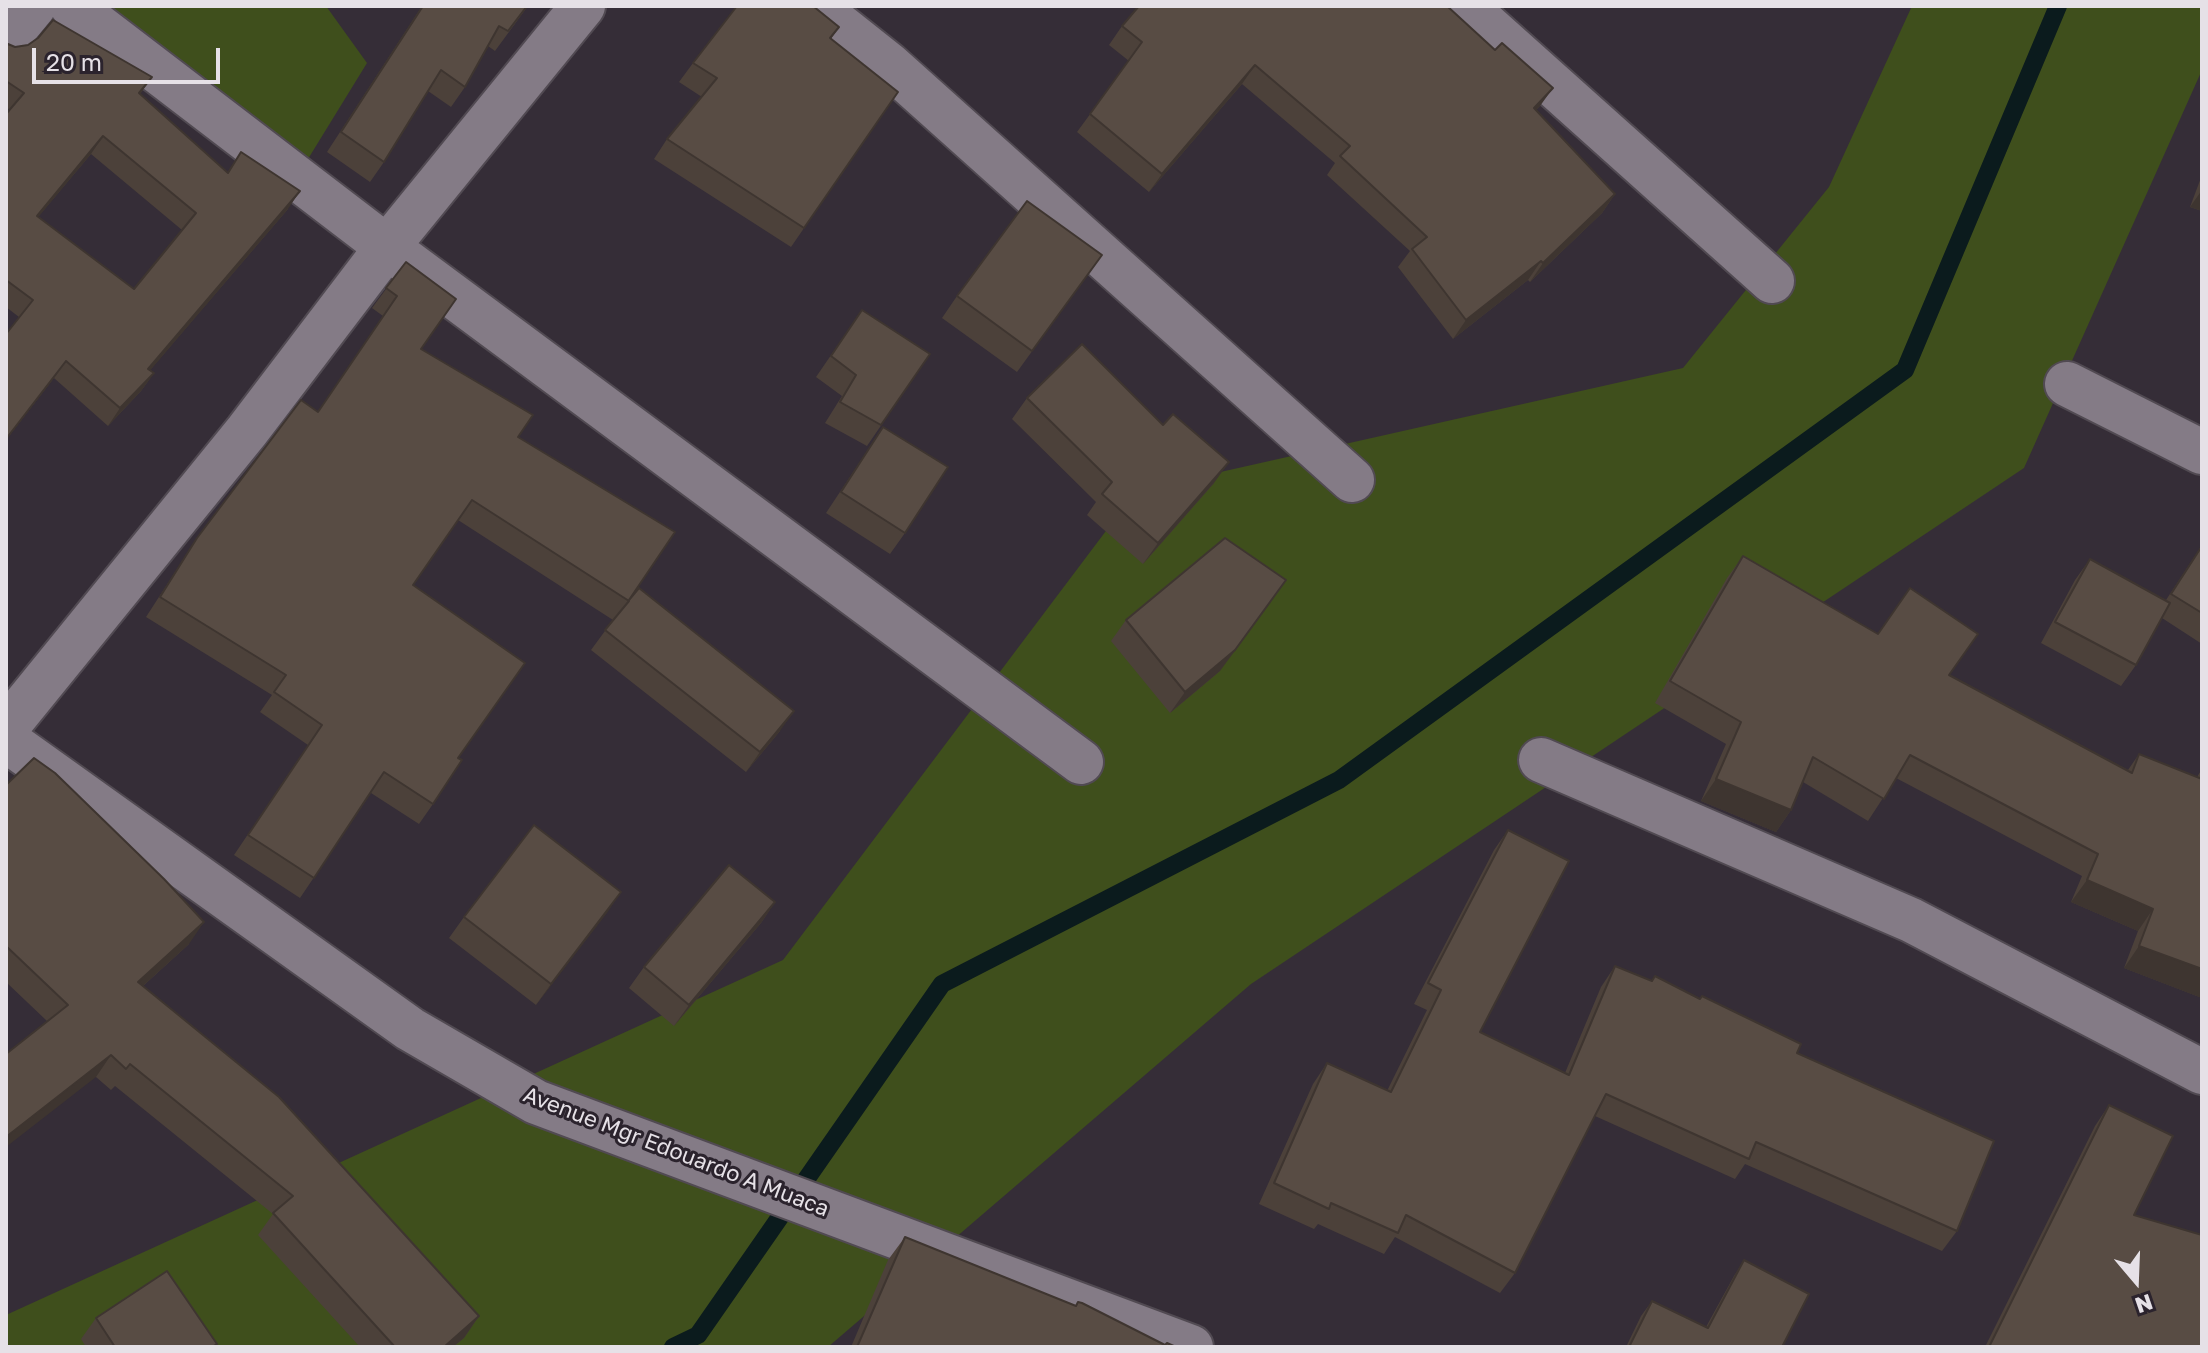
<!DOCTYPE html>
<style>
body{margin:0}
#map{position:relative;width:2208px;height:1353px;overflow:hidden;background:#352d37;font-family:"Golos Text",sans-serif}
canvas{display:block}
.frame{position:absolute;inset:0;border:8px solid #e6e1e7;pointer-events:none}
.north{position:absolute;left:2096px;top:1241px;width:80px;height:80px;-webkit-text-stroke:6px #2b232d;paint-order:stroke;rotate:161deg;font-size:22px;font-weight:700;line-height:32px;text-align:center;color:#e6e1e7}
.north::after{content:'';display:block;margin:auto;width:28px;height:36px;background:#e6e1e7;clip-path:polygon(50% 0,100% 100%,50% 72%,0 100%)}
.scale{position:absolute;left:32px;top:48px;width:188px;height:36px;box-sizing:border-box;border:4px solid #e6e1e7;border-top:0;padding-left:10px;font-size:24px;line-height:28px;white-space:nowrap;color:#e6e1e7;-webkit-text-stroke:6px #2b232d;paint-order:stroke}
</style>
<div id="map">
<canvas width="2208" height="1353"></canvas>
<div class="frame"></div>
<div class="north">N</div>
<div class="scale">20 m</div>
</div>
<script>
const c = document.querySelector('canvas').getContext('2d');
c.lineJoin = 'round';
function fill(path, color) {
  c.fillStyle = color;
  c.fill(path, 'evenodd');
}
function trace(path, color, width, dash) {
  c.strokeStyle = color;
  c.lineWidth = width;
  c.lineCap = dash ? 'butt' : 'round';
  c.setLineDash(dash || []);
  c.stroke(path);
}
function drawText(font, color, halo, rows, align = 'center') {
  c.font = font + ' "Golos Text",sans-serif';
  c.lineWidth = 6;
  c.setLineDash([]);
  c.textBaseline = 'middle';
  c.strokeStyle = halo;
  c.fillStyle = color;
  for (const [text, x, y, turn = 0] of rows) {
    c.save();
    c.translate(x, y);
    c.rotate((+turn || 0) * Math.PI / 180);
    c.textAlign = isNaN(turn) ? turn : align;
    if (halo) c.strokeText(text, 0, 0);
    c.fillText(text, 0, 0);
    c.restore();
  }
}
const green = new Path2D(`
 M 77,6 L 326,6 L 367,63 L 300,172 Z
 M 1912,6 L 2202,6 L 2202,70 L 2024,468 L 1251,984 L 828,1347 L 6,1347 L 6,1315 L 783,960 L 1136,491 L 1683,368 L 1829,187 Z`);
const stream = new Path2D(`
 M 673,1347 L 698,1335 L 942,984 L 1339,780 L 1905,370 L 2058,6`);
const minor = new Path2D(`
 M 72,6 L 387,247 L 1081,762
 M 815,6 L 888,64 L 1352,480
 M 1465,6 L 1772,281
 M 6,40 L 34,6
 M 2067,384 L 2202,452
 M 6,728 L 247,431 L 387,247 L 583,6
 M 6,740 L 410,1029 L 536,1102 L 1191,1347
 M 1541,760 L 1911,920 L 2202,1072`);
const wall = new Path2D(`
 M 422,6 L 528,6 L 495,51 L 488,46 L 465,87 L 451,107 L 428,91 L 384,162 L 370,182 L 327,152 Z
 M 1122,26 L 1540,106 L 1536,110 L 1615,194 L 1602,213 L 1530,282 L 1528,280 L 1453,339 L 1398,267 L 1410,251 L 1327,175 L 1335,163 L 1242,84 L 1149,192 L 1077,132 L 1129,61 L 1109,45 Z
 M 839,27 L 831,39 L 898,92 L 791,247 L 654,159 L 667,139 L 702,97 L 679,82 L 693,63 Z
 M 6,47 L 15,47 L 152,77 L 140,94 L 227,173 L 288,209 L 150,370 L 154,373 L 141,391 L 108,426 L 54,378 L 6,440 L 6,334 L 19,317 L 6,307 L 6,114 L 10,110 L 6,107 ZM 91,154 L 182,230 L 134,289 L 38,217 Z
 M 2202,175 L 2202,211 L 2190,207 Z
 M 1102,255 L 1017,372 L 942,318 L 957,296 Z
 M 406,262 L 421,349 L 518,437 L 629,600 L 780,731 L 746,772 L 591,650 L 613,620 L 458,520 L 413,585 L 458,758 L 433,804 L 419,824 L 371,793 L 300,898 L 234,855 L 308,745 L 260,712 L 272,695 L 146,617 L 197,538 L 318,412 L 383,316 L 372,308 Z
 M 862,310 L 930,354 L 867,446 L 825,423 L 842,396 L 816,377 Z
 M 1027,398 L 1214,483 L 1143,564 L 1087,515 L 1096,502 L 1012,419 Z
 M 883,427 L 905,533 L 890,554 L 826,513 Z
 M 2202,545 L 2202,644 L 2162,618 L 2136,665 L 2121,686 L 2041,643 L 2075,580 L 2090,559 L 2166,600 Z
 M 1743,556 L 1949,675 L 2128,770 L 2139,754 L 2197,777 L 2202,769 L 2202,998 L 2124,968 L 2138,931 L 2071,902 L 2082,876 L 1896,778 L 1868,821 L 1803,782 L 1791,810 L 1776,832 L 1701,801 L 1726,744 L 1655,703 L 1727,578 Z
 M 1126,620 L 1220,671 L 1170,713 L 1111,641 Z
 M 6,785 L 189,944 L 143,986 L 479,1316 L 464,1338 L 453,1347 L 360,1347 L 258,1235 L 273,1214 L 115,1086 L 111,1090 L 96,1077 L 47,1021 L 6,982 Z
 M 1508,830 L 1480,1032 L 1565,1073 L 1601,987 L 1615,966 L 1651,981 L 1655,976 L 1797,1053 L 1957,1231 L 1942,1251 L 1745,1164 L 1735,1179 L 1595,1116 L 1515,1273 L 1500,1293 L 1395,1237 L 1384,1254 L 1318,1224 L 1314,1229 L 1259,1204 L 1313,1084 L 1327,1063 L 1387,1091 L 1427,1010 L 1414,1004 L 1494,850 Z
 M 621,892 L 536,1005 L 449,938 L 464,917 Z
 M 775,902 L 761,923 L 674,1026 L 629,988 L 644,967 Z
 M 2109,1105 L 2134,1215 L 2202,1347 L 1985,1347 L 2095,1126 Z
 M 905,1237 L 1165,1345 L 1176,1347 L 851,1347 L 888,1260 Z
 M 1744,1260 L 1782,1347 L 1626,1347 L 1641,1316 L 1652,1301 L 1706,1327 L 1734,1276 Z
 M 96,1318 L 217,1344 L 214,1347 L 86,1347 L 81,1339 Z`);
const shadedWall = new Path2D(`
 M 1255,65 L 1242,84 L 1149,192 L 1162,174 Z
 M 1553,88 L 1540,106 L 1521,126 L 1534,108 Z
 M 103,136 L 91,154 L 24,234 L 37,216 Z
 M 2202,190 L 2202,211 L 2190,207 Z
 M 300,191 L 288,209 L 136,387 L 148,369 Z
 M 1615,194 L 1602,213 L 1530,282 L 1543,263 Z
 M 1541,261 L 1528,280 L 1453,339 L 1466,320 Z
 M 66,361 L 54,378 L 6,440 L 6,439 Z
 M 154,373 L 141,391 L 108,426 L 120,408 Z
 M 1229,462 L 1214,483 L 1143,564 L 1158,543 Z
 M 1271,602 L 1220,671 L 1170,713 L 1185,692 Z
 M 794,711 L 780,731 L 746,772 L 760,752 Z
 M 1716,779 L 1791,810 L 1776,832 L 1701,801 Z
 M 2087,880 L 2153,909 L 2138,931 L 2071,902 Z
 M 621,892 L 607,913 L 536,1005 L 551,984 Z
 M 775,902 L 761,923 L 674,1026 L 689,1005 Z
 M 204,922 L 189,944 L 123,1004 L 138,982 Z
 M 2139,946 L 2202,969 L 2202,998 L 2124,968 Z
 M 111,1055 L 96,1077 L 6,1147 L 6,1137 Z
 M 479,1316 L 464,1338 L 453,1347 L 444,1347 Z`);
const building = new Path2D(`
 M 423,6 L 527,6 L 508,31 L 499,26 L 465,87 L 441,70 L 384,162 L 341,132 Z
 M 737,6 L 813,6 L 839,27 L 830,38 L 898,92 L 804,228 L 667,139 L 717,78 L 693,63 Z
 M 1139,6 L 1447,6 L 1495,50 L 1502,43 L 1553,88 L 1534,108 L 1615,194 L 1543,263 L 1541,261 L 1466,320 L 1412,249 L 1427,237 L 1340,156 L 1350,146 L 1255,65 L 1162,174 L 1090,114 L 1142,42 L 1122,26 Z
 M 53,20 L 152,77 L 139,93 L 228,173 L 241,152 L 300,191 L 148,369 L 154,373 L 120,408 L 66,361 L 6,439 L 6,334 L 33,300 L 6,280 L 6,114 L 24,93 L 6,81 L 6,47 L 8,44 L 15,47 L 28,45 L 38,38 ZM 103,136 L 196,213 L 134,289 L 37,216 Z
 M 1027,201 L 1102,255 L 1032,351 L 957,296 Z
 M 406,262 L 456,299 L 421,349 L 533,415 L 518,437 L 675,532 L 629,600 L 639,588 L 794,711 L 760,752 L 605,630 L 629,601 L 472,500 L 413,585 L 525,663 L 458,758 L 462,760 L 433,804 L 384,772 L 314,878 L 248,835 L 322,725 L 274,692 L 286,675 L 160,597 L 197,538 L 301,400 L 318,412 L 397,296 L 386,288 Z
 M 862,310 L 930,354 L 881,425 L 840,402 L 856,375 L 831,356 Z
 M 1082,344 L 1163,425 L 1173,414 L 1229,462 L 1158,543 L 1102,494 L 1112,482 L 1027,398 Z
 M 883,427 L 948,467 L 905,533 L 841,492 Z
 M 1225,538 L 1286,580 L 1235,650 L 1185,692 L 1126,620 Z
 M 2202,546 L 2202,613 L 2171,594 Z
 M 1743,556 L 1878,634 L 1910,588 L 1978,634 L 1949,675 L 2132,773 L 2139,754 L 2202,779 L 2202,969 L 2139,946 L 2153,909 L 2087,880 L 2098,854 L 1910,755 L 1884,799 L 1813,757 L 1791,810 L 1716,779 L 1741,722 L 1670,681 Z
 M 2090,559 L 2170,603 L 2136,665 L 2055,622 Z
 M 34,758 L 55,773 L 164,879 L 204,922 L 138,982 L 279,1097 L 479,1316 L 444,1347 L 395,1347 L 273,1213 L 293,1196 L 130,1064 L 126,1069 L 111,1055 L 6,1137 L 6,1054 L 68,1005 L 6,946 L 6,785 Z
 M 534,825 L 621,892 L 551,984 L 464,917 Z
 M 1508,830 L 1569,861 L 1480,1032 L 1569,1075 L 1615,966 L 1652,981 L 1655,976 L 1700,999 L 1702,996 L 1801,1044 L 1797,1053 L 1994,1141 L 1957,1231 L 1756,1142 L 1749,1159 L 1606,1094 L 1515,1273 L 1406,1215 L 1398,1233 L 1331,1203 L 1329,1209 L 1274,1183 L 1327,1063 L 1391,1092 L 1441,990 L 1428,983 Z
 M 729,865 L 775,902 L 689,1005 L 644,967 Z
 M 2109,1105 L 2173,1136 L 2134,1215 L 2202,1235 L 2202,1347 L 1989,1347 Z
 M 905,1237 L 1076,1306 L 1078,1302 L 1082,1303 L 1165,1345 L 1167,1343 L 1176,1347 L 857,1347 Z
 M 1744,1260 L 1809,1294 L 1782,1347 L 1629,1347 L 1652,1301 L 1708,1328 Z
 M 167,1271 L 217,1344 L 212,1347 L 115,1347 L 96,1318 Z`);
const streetNames = [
 ["Avenue Mgr Edouardo A Muaca",676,1152,21]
];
fill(green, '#3f4f1c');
trace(stream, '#0b1b1d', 18);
trace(minor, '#514a52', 48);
trace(minor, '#847b86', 44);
fill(wall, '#4c413a');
fill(shadedWall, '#3e3530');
fill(building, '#584c44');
trace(building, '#3e3530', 2);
drawText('22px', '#e6e1e7', '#2b232d', streetNames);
</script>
